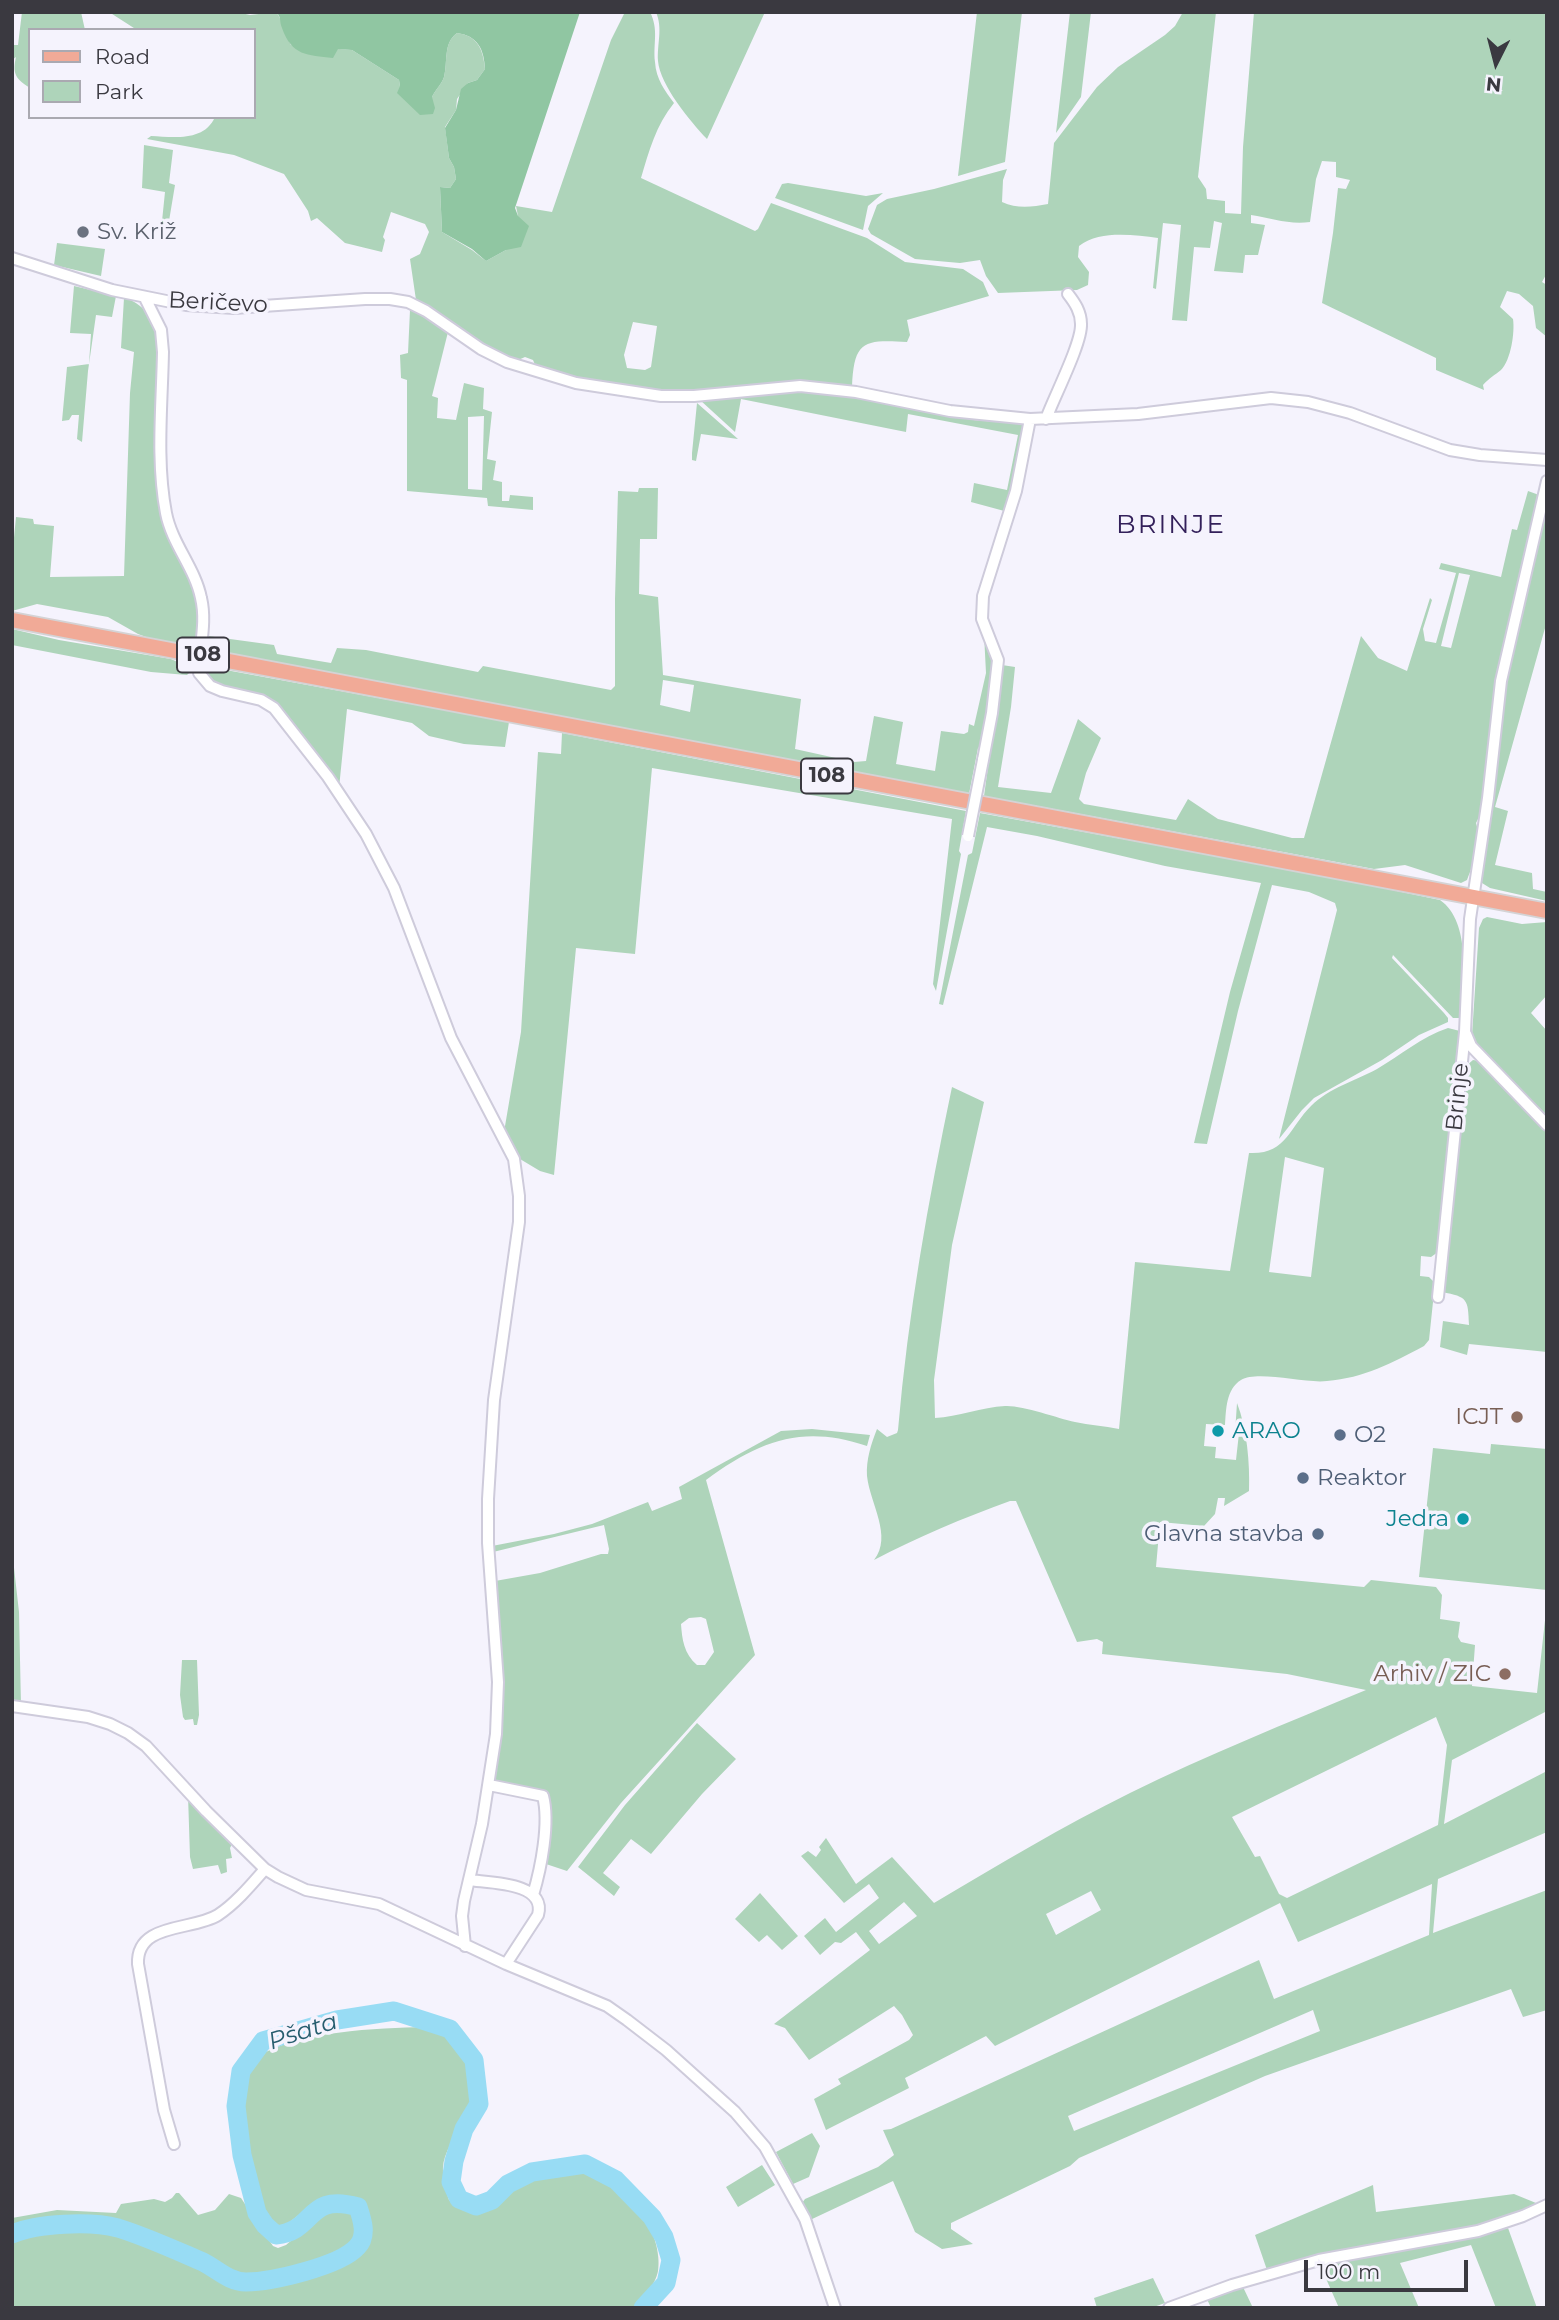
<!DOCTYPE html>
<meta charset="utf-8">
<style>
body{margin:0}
#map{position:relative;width:1559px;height:2320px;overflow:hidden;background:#f5f3fd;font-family:Montserrat,sans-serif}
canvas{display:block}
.frame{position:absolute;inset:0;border:14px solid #3a3940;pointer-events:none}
.legend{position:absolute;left:28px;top:28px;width:228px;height:91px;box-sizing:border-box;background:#f5f3fd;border:2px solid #aaa9b1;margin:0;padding:9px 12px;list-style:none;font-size:21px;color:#3a3940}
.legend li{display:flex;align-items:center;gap:14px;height:35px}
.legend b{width:35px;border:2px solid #aaa9b1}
.north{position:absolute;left:1461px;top:28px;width:70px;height:70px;-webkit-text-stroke:5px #f5f3fd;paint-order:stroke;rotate:186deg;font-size:19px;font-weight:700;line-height:28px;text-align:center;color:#3a3940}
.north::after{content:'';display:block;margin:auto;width:24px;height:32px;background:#3a3940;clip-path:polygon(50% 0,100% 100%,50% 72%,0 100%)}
.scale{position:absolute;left:1304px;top:2260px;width:164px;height:32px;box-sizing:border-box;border:4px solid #3a3940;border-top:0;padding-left:9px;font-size:21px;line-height:24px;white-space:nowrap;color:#3a3940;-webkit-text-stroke:5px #f5f3fd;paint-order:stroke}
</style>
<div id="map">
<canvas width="1559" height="2320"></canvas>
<div class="frame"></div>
<ul class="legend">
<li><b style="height:9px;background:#f1aa97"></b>Road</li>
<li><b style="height:19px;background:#aed4ba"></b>Park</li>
</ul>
<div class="north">N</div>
<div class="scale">100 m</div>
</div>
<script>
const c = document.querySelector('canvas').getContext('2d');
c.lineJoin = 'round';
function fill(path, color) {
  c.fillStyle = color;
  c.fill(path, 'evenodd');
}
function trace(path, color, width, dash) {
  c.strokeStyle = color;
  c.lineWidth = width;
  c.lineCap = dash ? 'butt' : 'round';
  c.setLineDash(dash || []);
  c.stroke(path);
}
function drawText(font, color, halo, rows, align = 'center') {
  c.font = font + ' Montserrat,sans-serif';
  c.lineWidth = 7;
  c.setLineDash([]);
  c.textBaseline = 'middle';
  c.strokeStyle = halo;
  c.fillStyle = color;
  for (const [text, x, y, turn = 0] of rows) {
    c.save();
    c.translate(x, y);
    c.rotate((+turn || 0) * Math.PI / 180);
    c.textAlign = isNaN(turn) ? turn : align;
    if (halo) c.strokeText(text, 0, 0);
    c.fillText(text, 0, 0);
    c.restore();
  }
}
const green = new Path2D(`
 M 22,12 L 81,12 L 85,30 L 30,30 L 30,88 C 16,79 12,74 16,57 L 12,60 L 12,45 L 18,45 Z
 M 109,12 L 237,12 L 250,15 L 276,12 C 281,17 287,37 291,45 L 352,50 L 399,80 L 400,86 L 432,97 C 435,90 442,84 444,77 C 448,62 443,43 457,33 C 478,36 483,49 485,69 L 477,80 L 468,83 L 457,99 L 456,110 L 445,127 L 449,158 L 454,167 L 456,179 L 450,188 L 440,187 L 442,232 L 472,250 L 486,261 L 506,250 L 518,216 L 516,206 L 552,212 L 611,40 L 625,12 L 650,12 C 659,30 653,43 655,62 C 656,79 665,91 674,103 C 656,125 649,151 641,178 L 755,231 L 758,229 L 771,203 L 867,238 L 905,262 L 963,269 L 983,282 L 989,296 L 907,320 L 910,335 L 907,342 C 864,340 854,340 852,387 L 798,381 L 690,392 L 661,391 L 561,375 L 536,367 L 533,360 L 525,357 L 516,361 L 489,349 L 467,332 L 416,300 L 410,259 L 420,254 L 429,232 L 425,224 L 391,212 L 383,237 L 385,240 L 382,252 L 345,243 L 317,218 L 311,221 L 308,211 L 284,174 L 234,155 L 147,139 L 151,136 C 173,137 204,142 215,117 L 254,117 L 254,30 L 137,30 ZM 633,322 L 657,326 L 651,367 L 645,370 L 627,368 L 624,355 Z
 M 656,12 L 765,12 L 707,139 C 690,121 660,85 658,61 C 657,43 663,29 656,12 Z
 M 977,12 L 1022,12 L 1005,162 L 958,176 Z
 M 1070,12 L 1091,12 L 1081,97 L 1056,133 Z
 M 1183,12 L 1216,12 L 1198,177 L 1206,189 L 1207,199 L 1225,201 L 1225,213 L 1241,214 L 1243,147 L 1254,12 L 1547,12 L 1547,273 L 1542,282 L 1547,285 L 1547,337 L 1536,328 L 1533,306 L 1519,294 L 1507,291 L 1500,307 L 1513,319 C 1515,332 1511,360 1501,370 C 1495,375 1489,378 1483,385 L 1484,390 L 1436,370 L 1436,358 L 1322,303 L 1333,233 L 1338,188 L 1346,189 L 1350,180 L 1336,177 L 1336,162 L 1322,161 L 1316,179 L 1310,222 C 1289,225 1271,218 1251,215 L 1251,223 L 1265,225 L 1258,255 L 1245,255 L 1243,273 L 1214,271 L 1222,223 L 1214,221 L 1210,248 L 1194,247 L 1187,321 L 1172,320 L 1181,225 L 1163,223 L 1156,289 L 1153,288 L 1158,238 C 1133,235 1100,230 1079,246 L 1078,257 L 1089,272 L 1088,285 L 1077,290 L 998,293 L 986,276 L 980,260 L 960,263 L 915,259 L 871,234 L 868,229 L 877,205 L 887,199 L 934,189 L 1007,169 L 1003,180 L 1002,202 C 1017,209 1032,207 1048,204 L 1054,143 L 1097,87 L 1118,67 L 1165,35 L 1175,26 Z
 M 144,145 L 173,150 L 169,183 L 175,185 L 169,221 L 172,234 L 161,231 L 165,192 L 142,188 Z
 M 788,183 L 866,196 L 883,193 L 868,206 L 863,230 L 775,198 L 782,184 Z
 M 57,243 L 105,249 L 101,276 L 54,265 Z
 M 74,286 L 116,296 L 112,317 L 96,315 L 88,371 L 82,442 L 77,439 L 79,415 L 72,415 L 69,420 L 62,421 L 67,367 L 89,364 L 91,334 L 70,333 Z
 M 124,298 C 143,303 153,318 158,336 L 158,489 L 197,601 L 198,635 L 196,641 L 190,646 L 162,643 L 138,634 L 108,617 L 37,604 L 12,611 L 12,558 L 16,517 L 33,519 L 34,524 L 54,526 L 50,577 L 124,576 L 130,393 L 134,352 L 121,348 Z
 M 410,310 L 429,319 L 448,332 L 432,396 L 438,398 L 437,418 L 456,420 L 464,383 L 484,388 L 483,409 L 492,412 L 487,459 L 496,461 L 493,480 L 502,482 L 502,501 L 509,501 L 510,495 L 533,497 L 533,510 L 488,506 L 487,498 L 407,491 L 407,380 L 401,378 L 400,355 L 408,353 ZM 484,416 L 482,490 L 468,489 L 468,417 Z
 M 785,390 L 826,392 L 973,420 L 1023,424 L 1026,428 L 1008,512 L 971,502 L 974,483 L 1007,490 L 1018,435 L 908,414 L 906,432 L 741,399 L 735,432 L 700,400 Z
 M 697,403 L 738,439 L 701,434 L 696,461 L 692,460 L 692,453 Z
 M 639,488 L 658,488 L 657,539 L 640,539 L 639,594 L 658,597 L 663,675 L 801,699 L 795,749 L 854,762 L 866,761 L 874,716 L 903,722 L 896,764 L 935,771 L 941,731 L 964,734 L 968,732 L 969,724 L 974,726 L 986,673 L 984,634 L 995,666 L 982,746 L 978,748 L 969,794 L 223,654 L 212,645 L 208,636 L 274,645 L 277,654 L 331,663 L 337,648 L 366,650 L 478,672 L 483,666 L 611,690 L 615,686 L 615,599 L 618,491 L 638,492 ZM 663,680 L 694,685 L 690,712 L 660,705 Z
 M 1528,491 L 1539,495 L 1518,583 L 1481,813 L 1476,823 C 1482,842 1474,862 1467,880 L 1461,883 L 1405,865 L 1374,869 L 984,796 L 1002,665 L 1015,667 L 1011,707 L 998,787 L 1051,793 L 1078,719 L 1101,738 L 1086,773 L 1079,799 L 1084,804 L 1176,820 L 1188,799 L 1218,819 L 1292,838 L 1304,838 L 1361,636 L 1378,658 L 1407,671 L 1430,598 L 1432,600 L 1423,629 L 1425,641 L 1436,643 L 1456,573 L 1439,569 L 1441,563 L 1501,577 L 1512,529 L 1517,530 ZM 1459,573 L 1470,575 L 1451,648 L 1441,646 Z
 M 1547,502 L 1547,621 L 1495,807 L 1508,811 L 1495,865 L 1532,873 L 1533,889 L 1547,892 L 1547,901 L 1490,888 L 1482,883 L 1482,877 L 1505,683 Z
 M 12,629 L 59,640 L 171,659 L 186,666 L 189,673 L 187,675 L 151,672 L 12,645 Z
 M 215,668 L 509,722 L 505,747 L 464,744 L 429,736 L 412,723 L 347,709 L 339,788 L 279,709 L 217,686 L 208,679 L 206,674 Z
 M 562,733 L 966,811 L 959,851 L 961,854 L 936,991 L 933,984 L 952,819 L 652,768 L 635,954 L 576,948 L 554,1175 L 540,1171 L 515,1156 L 504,1132 L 521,1032 L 538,752 L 561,754 Z
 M 980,813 L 1325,876 L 1440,900 C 1472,922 1463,984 1461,1018 L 1453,1018 L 1393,955 L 1392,958 L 1444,1013 L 1448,1018 L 1448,1022 L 1419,1035 L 1382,1060 L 1314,1098 L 1302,1110 L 1279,1139 L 1337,910 L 1335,903 L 1309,892 L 1272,885 L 1238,1011 L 1207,1144 L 1194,1143 L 1230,992 L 1261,883 L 1165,866 L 1037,836 L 987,827 L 943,1005 L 939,1004 L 968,855 L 972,853 Z
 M 1487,917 L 1522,924 L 1547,922 L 1547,995 L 1531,1013 L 1547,1031 L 1547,1114 L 1539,1112 L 1477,1045 L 1472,1035 L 1479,928 L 1483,919 Z
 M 1448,1028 L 1460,1031 L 1438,1252 L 1431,1257 L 1421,1256 L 1420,1276 L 1429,1277 L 1435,1283 L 1429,1340 L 1424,1346 C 1392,1363 1364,1378 1327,1381 C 1306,1384 1258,1370 1241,1380 C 1226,1389 1226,1410 1225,1425 L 1206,1424 L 1204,1446 L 1216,1447 L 1215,1458 L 1236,1460 L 1239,1433 L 1235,1433 L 1237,1403 C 1247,1429 1250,1463 1249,1491 L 1224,1506 L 1225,1498 L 1218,1498 L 1215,1514 L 1204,1526 L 1160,1522 L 1156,1567 L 1364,1587 L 1371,1580 L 1436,1587 L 1442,1595 L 1440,1619 L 1460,1622 L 1458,1637 L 1461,1642 L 1475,1645 L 1472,1686 L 1537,1693 L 1547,1602 L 1547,1711 L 1452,1760 L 1444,1824 L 1547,1771 L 1547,1832 L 1438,1879 L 1433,1933 L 1547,1890 L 1547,2010 L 1523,2017 L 1511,1989 L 1265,2076 L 1079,2158 L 1070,2166 L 951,2223 L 951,2229 L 973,2244 L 942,2249 L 915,2232 L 893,2181 L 810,2220 L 802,2203 L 805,2199 L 878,2167 L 894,2155 L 883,2130 L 891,2129 L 1259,1960 L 1274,1999 L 1429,1935 L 1432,1884 L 1298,1942 L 1280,1903 L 995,2046 L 986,2036 L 905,2078 L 909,2088 L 826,2130 L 814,2099 L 841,2084 L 838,2079 L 909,2040 L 913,2035 L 902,2015 L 894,2006 L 809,2060 L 785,2028 L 774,2024 L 870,1950 L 856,1932 L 841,1943 L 835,1942 L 820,1955 L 804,1936 L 825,1918 L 836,1932 L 879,1898 L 869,1884 L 844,1903 L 801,1856 L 808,1851 L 816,1857 L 821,1850 L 819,1847 L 826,1838 L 856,1884 L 892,1857 L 934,1903 C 998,1865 1063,1826 1130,1793 C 1207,1755 1287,1723 1366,1690 L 1287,1674 L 1102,1654 L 1103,1642 L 1097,1639 L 1077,1642 L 1016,1501 L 1010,1501 C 963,1518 918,1537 874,1560 C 893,1536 870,1504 867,1476 C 866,1460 871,1444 877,1429 L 887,1437 L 897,1433 L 898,1430 C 908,1314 928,1201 952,1087 L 984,1102 L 952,1245 L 934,1380 L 935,1418 C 958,1417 982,1407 1005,1406 C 1022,1405 1057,1418 1075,1422 C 1089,1425 1104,1426 1119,1429 L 1135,1262 L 1230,1271 L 1249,1153 C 1286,1155 1289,1128 1311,1106 C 1329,1088 1355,1081 1377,1069 C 1401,1055 1421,1037 1448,1028 ZM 1285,1157 L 1324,1168 L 1311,1277 L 1269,1272 ZM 1436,1717 L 1447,1745 L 1438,1825 L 1287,1898 L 1279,1894 L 1260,1856 L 1255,1857 L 1232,1817 ZM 1091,1891 L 1101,1910 L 1056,1935 L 1046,1914 ZM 904,1902 L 917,1916 L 879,1944 L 869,1931 ZM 1313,2010 L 1320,2031 L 1074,2131 L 1068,2116 Z
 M 1473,1060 L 1480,1061 L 1547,1130 L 1547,1352 L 1469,1344 L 1467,1355 L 1440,1347 L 1443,1321 L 1469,1325 C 1468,1299 1468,1297 1442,1292 L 1466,1066 Z
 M 812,1429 L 870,1435 L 867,1446 C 802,1424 759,1441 706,1480 L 755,1655 L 621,1803 L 567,1871 L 546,1864 L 548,1795 L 545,1791 L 498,1784 L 494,1780 L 502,1696 L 502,1658 L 495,1581 L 540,1573 L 601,1554 L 608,1554 L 609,1549 L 604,1525 L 493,1552 L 492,1546 L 554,1534 L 592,1524 L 648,1502 L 652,1511 L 682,1499 L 679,1487 L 781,1431 ZM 701,1617 L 706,1619 L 714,1652 L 705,1665 L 697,1665 C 684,1654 682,1639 681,1624 L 689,1618 Z
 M 1491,1444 L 1547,1449 L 1547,1590 L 1419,1577 L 1433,1448 L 1490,1454 Z
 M 12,1550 L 19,1612 L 21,1706 L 12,1704 Z
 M 182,1660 L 197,1660 L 199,1715 L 197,1725 L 194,1725 L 193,1719 L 185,1720 L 183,1717 L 180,1695 Z
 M 697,1723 L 736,1759 L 702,1794 L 651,1854 L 631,1839 L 603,1873 L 620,1887 L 614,1896 L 578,1867 L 625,1805 Z
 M 188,1795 L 233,1842 L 230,1848 L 232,1858 L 226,1859 L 227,1872 L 221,1874 L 218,1865 L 193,1869 L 190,1857 Z
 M 760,1893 L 798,1936 L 782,1950 L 767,1935 L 759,1942 L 735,1919 Z
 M 425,2027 C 431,2029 439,2030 446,2033 C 469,2044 484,2081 474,2104 C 466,2123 451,2138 445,2157 C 440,2171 445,2187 449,2200 L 462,2210 L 481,2212 L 497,2204 L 509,2186 L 535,2174 L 583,2167 C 604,2182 625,2195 642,2215 C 653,2227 661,2254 658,2271 C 656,2283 643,2300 635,2308 L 12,2308 L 12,2218 L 57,2210 L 116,2213 L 121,2204 L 154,2199 L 165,2202 L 172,2198 L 176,2193 L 179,2193 L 198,2215 L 215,2210 L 229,2194 L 241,2198 L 273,2246 L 278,2248 L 286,2245 L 312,2223 L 304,2211 L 287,2224 L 280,2226 C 256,2212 248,2177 248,2151 C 247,2128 234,2122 238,2094 C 241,2081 246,2064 257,2057 C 297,2031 378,2028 425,2027 Z
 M 812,2133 L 820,2146 L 809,2177 L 793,2184 L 776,2152 Z
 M 762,2165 L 775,2185 L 738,2207 L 726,2187 Z
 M 1373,2185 L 1376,2212 L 1514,2194 L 1536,2203 L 1522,2212 L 1495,2222 L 1267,2270 L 1255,2235 Z
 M 1508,2228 L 1537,2308 L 1496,2308 L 1471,2245 L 1400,2263 L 1419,2308 L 1339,2308 L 1320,2265 L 1478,2236 Z
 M 1153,2278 L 1165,2303 L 1151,2308 L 1097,2308 L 1094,2298 Z
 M 1243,2287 L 1253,2308 L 1211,2308 L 1207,2299 Z`);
const forest = new Path2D(`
 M 276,12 L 580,12 L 515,208 L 518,216 L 529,226 L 521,247 L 506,250 L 486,261 L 472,249 L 442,232 L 440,187 L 450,188 L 456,179 L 454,167 L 449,158 L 445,128 L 456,110 L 461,89 L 468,83 L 477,80 L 485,69 C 484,49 478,36 457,33 C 443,43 448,62 444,77 C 442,84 435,90 432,97 L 435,108 L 433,114 L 420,115 L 397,93 L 400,86 L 399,80 L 352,50 L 338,49 L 333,58 C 307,55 292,56 282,28 C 279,21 282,18 276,12 Z`);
const river = new Path2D(`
 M 12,2234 C 38,2223 91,2221 118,2228 C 147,2237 175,2250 203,2262 C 217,2269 229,2282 246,2282 C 271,2282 340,2266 357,2247 C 368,2236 362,2219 358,2207 C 306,2192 316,2231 276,2235 L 265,2225 L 257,2213 L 242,2155 L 236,2106 L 241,2071 L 263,2041 L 337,2020 L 394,2011 L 450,2029 L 474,2060 L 479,2104 L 464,2129 L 454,2161 L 451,2182 L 459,2199 L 476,2206 L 492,2200 L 508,2184 L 532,2172 L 585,2164 L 616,2180 L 652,2217 L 664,2237 L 671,2260 L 666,2283 L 643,2308`);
const minor = new Path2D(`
 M 12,258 L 112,290 L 186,305 L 234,308 L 365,299 L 390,299 L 408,302 L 426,311 L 481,349 L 507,362 L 576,383 L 661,396 L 694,396 L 800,386 L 856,392 L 950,411 L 1030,419 L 1138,414 L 1271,398 L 1308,402 L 1350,413 L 1450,450 L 1480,455 L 1547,460
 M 145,298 L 161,330 L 163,352 C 162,405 156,461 166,513 C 172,544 195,568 201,598 C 207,623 199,648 199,673 L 210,686 L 222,691 L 261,700 L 274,708 L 328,777 L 366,834 L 394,888 L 451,1038 L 514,1159 L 519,1196 L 519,1222 L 494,1400 L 488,1499 L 488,1543 L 498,1682 L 496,1734 L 482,1824 L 464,1901 L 462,1916 L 465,1946
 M 1046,419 C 1054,397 1082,343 1081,324 C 1081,312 1075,303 1068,294
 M 983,760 L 992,713 L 998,660 L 982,619 L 983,596 L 1016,491 L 1030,419
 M 1466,1034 L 1471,1046 L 1547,1125
 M 1438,1297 L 1465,1032 L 1470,919 L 1488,798 L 1501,681 L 1547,481
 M 12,1706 L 88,1717 L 110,1724 L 128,1733 L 146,1746 L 206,1811 L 265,1869 L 278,1877 L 306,1890 L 379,1904 L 506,1964 L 607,2006 L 627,2020 L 666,2050 L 735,2112 L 765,2147 L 805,2219 L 835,2308
 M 489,1785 L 543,1796 C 550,1823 541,1868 533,1895
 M 469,1880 C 489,1883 547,1882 538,1915 L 506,1964
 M 174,2144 L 164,2110 L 138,1964 C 136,1922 193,1931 218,1915 C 236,1903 251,1885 265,1869
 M 1169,2308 L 1232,2285 L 1319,2260 L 1478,2231 L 1523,2216 L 1547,2205`);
const major = new Path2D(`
 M 12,620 L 1547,911`);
const minorBridge = new Path2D(`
 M 968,836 L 983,760`);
const markers = [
 [83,232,7,"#6b7280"],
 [1517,1417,7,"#8d6e63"],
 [1218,1431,7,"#0f9aa8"],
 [1340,1435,7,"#5c6f8a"],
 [1303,1478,7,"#5c6f8a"],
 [1463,1519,7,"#0f9aa8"],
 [1318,1534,7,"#5c6f8a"],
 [1505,1674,7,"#8d6e63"]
];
const shields = [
 [203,655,52],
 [827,776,52]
];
const shieldNames = [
 ["108",203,655],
 ["108",827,776]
];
const worshipNames = [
 ["Sv. Križ",97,232]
];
const streetNames = [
 ["Beričevo",218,303,3],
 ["Brinje",1458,1097,-84]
];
const educationNames = [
 ["ICJT",1503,1417],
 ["Arhiv / ZIC",1491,1674]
];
const cultureNames = [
 ["ARAO",1232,1431],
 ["Jedra",1449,1519,"right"]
];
const serviceNames = [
 ["O2",1354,1435],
 ["Reaktor",1317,1478],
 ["Glavna stavba",1304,1534,"right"]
];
const waterNames = [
 ["Pšata",303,2032,-18]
];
const quarterNames = [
 ["BRINJE",1171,525]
];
fill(green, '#aed4ba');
fill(forest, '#90c6a2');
trace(river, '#98dcf4', 19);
trace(minor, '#cecbdb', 14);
trace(major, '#d4d3d5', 18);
trace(minor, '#fff', 10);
trace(major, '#f1aa97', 14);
trace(minorBridge, '#cecbdb', 14, []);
trace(minorBridge, '#fff', 10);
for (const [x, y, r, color] of markers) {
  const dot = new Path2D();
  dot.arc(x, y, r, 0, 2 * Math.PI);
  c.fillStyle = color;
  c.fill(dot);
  trace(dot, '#f5f3fd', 2.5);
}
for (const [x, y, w] of shields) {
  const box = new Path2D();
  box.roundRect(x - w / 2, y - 17.5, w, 35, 5);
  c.fillStyle = '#f5f3fd';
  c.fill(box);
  trace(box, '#3a3940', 2);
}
drawText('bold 21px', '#3a3940', null, shieldNames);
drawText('23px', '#5b616d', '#f5f3fd', worshipNames, 'left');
drawText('23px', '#3a3940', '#f5f3fd', streetNames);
drawText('23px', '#785e54', '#f5f3fd', educationNames, 'right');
drawText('23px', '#0d838f', '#f5f3fd', cultureNames, 'left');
drawText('23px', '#4e5e75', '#f5f3fd', serviceNames, 'left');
drawText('italic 24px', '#265d6e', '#f5f3fd', waterNames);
c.letterSpacing = '2px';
drawText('26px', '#33205a', '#f5f3fd', quarterNames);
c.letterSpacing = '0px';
</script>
